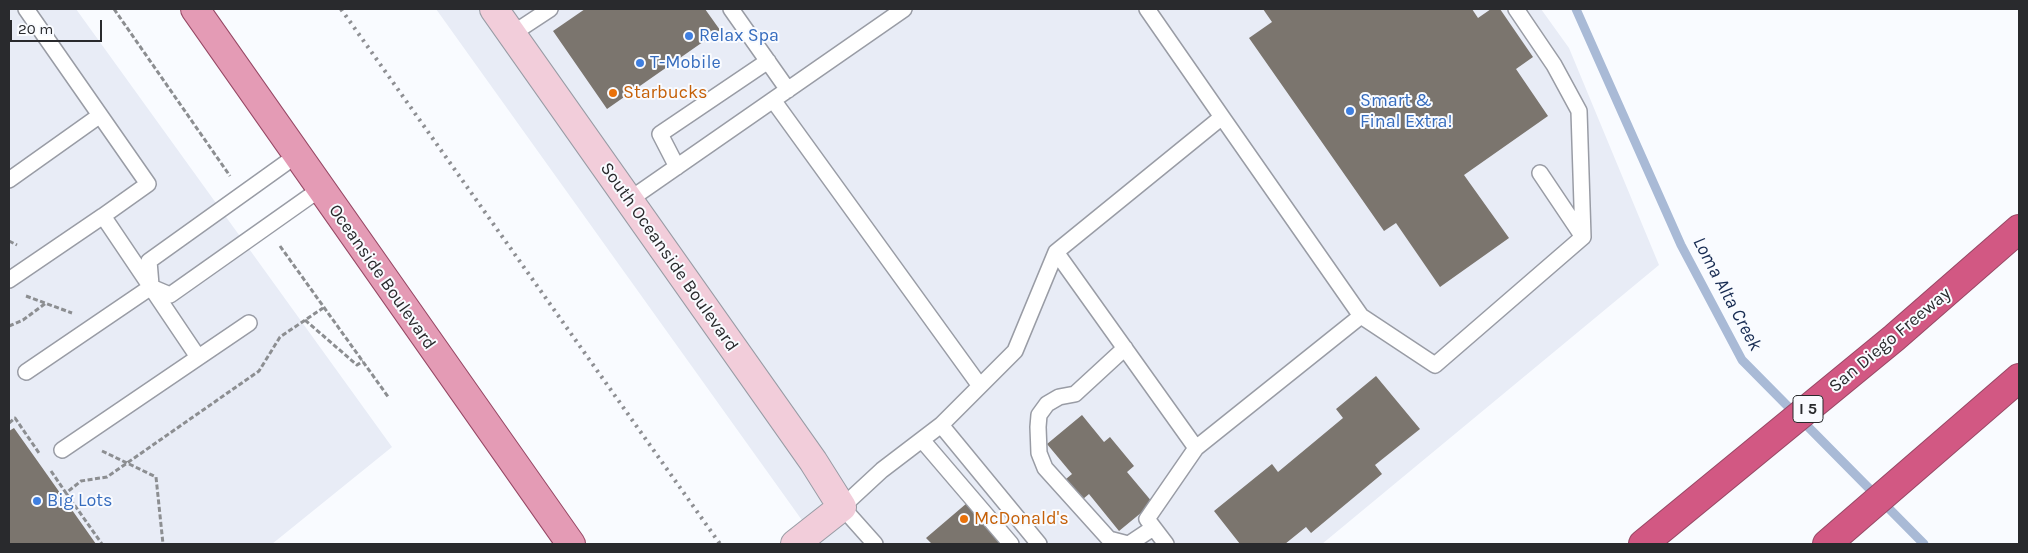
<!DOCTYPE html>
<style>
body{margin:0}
#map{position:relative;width:2028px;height:553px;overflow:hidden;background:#f9fbff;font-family:Karla,sans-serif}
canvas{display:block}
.frame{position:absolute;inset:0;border:10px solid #292a2d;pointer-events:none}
.scale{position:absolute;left:10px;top:20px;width:92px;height:22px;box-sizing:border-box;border:2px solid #292a2d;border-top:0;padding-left:6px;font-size:15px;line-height:18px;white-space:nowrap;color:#292a2d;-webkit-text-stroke:4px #f9fbff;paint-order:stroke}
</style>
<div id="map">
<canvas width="2028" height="553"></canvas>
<div class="frame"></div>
<div class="scale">20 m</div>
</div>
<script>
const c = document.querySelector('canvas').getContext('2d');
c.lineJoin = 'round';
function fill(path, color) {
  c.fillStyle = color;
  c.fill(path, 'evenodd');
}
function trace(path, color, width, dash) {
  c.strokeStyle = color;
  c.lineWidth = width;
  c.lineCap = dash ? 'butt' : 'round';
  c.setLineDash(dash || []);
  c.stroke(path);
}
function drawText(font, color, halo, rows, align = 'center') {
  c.font = font + ' Karla,sans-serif';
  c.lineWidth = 4;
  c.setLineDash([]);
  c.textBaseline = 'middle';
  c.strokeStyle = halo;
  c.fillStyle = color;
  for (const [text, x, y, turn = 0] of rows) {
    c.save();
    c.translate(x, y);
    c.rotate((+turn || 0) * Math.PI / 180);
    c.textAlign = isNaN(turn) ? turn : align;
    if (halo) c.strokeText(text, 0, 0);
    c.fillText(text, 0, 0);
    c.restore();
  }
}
const built = new Path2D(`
 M 9,9 L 76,9 L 392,447 L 272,544 L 9,544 Z
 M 436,9 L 1541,9 L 1569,48 L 1659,265 L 1322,544 L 819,544 Z`);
const stream = new Path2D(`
 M 1576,9 L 1681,245 L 1742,360 L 1924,544`);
const building = new Path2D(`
 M 585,9 L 705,9 L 720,30 L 607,109 L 553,31 Z
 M 1263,9 L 1472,9 L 1478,18 L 1491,9 L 1500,9 L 1533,57 L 1516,69 L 1548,116 L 1464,175 L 1509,238 L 1440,287 L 1396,223 L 1384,231 L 1249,38 L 1272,22 Z
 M 1376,376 L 1420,429 L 1375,465 L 1382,474 L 1311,533 L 1306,527 L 1285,544 L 1240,544 L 1214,511 L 1272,464 L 1278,472 L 1343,418 L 1336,409 Z
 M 1082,415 L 1104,442 L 1110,437 L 1134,466 L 1127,472 L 1153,503 L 1119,531 L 1089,494 L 1083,499 L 1066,479 L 1072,474 L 1047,444 Z
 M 14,428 L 41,466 L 96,544 L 9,544 L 9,431 Z
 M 967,503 L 1008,544 L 932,544 L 926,538 Z`);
const path = new Path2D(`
 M 114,9 L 230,176
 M 9,241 L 17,245
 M 280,246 L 389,398
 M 26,296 L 72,313
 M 305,320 L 357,365 L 363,361
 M 9,326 L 23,320 L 46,303
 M 9,423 L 15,418 L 39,453
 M 102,451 L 156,477 L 163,544
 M 51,471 L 66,493 L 81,481 L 107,477 L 259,371 L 280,337 L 323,308
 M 66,493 L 102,544`);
const lane = new Path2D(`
 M 26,9 L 148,184 L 103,216 L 198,357
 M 731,9 L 788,90
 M 1516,9 L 1554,65 L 1579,111 L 1583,237
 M 512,34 L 550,9
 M 773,100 L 980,386
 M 677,167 L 660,134 L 768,61
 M 9,180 L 99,116
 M 629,200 L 904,9
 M 1056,252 L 1196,448 L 1361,316 L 1222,117
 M 9,280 L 103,216
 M 151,285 L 149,261 L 297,155
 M 151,287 L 170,295 L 320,189
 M 1361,316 L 1435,365 L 1583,237 L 1540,173
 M 1125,348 L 1075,394 L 1059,397 L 1047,404 L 1039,415 L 1038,427 L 1039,453 L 1045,468 L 1109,539 L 1128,544
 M 26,372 L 151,287
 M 941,425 L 1039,544
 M 922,440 L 1011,544
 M 62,450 L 249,323
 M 875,544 L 842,507 L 882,470 L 941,425 L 1015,351 L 1056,252 L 1222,117 L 1147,9
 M 1129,544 L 1153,528
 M 1166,544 L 1147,519 L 1196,448`);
const secondary = new Path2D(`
 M 494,9 L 813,461 L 842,507 L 795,544`);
const primary = new Path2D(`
 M 195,9 L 571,544`);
const highway = new Path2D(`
 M 1643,544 L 1894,338 L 2019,229
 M 1827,544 L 2019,378`);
const rail = new Path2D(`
 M 341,9 L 720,544`);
const markers = [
 [689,36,5,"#3f7fe0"],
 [640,63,5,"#3f7fe0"],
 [613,93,5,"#e8710a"],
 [1350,111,5,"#3f7fe0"],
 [37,501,5,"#3f7fe0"],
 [964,519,5,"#e8710a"]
];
const shields = [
 [1808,409,30]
];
const shieldNames = [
 ["I 5",1808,409]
];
const shopNames = [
 ["Relax Spa",699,36],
 ["T-Mobile",650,63],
 ["Smart &",1360,101],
 ["Final Extra!",1360,122],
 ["Big Lots",47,501]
];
const foodNames = [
 ["Starbucks",623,93],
 ["McDonald's",974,519]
];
const streetNames = [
 ["South Oceanside Boulevard",669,257,55],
 ["Oceanside Boulevard",382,277,55],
 ["San Diego Freeway",1890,340,-40]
];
const waterNames = [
 ["Loma Alta Creek",1727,294,62]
];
fill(built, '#e8ecf6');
trace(stream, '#a9bad6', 9);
fill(building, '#7b756e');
trace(lane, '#999ca5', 18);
trace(secondary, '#999ca5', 30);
trace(primary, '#974865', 30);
trace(highway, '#974865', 30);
trace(path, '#8c8e91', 3, [5, 2.5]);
trace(lane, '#fff', 15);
trace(secondary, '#f2cdda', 28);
trace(primary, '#e49bb5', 28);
trace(highway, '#d25883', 28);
trace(rail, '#8e8f93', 4, [2.5, 5]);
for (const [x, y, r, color] of markers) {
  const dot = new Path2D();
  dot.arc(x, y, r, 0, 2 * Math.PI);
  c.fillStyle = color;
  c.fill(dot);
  trace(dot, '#f9fbff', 2);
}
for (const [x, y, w] of shields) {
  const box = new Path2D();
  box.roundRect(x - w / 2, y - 13.5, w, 27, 4);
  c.fillStyle = '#f9fbff';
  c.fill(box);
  trace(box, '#292a2d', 1);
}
drawText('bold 16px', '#292a2d', null, shieldNames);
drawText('18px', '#366cbe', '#f9fbff', shopNames, 'left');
drawText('18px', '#c56008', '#f9fbff', foodNames, 'left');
drawText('18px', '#292a2d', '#f9fbff', streetNames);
drawText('italic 19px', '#172b52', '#f9fbff', waterNames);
</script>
